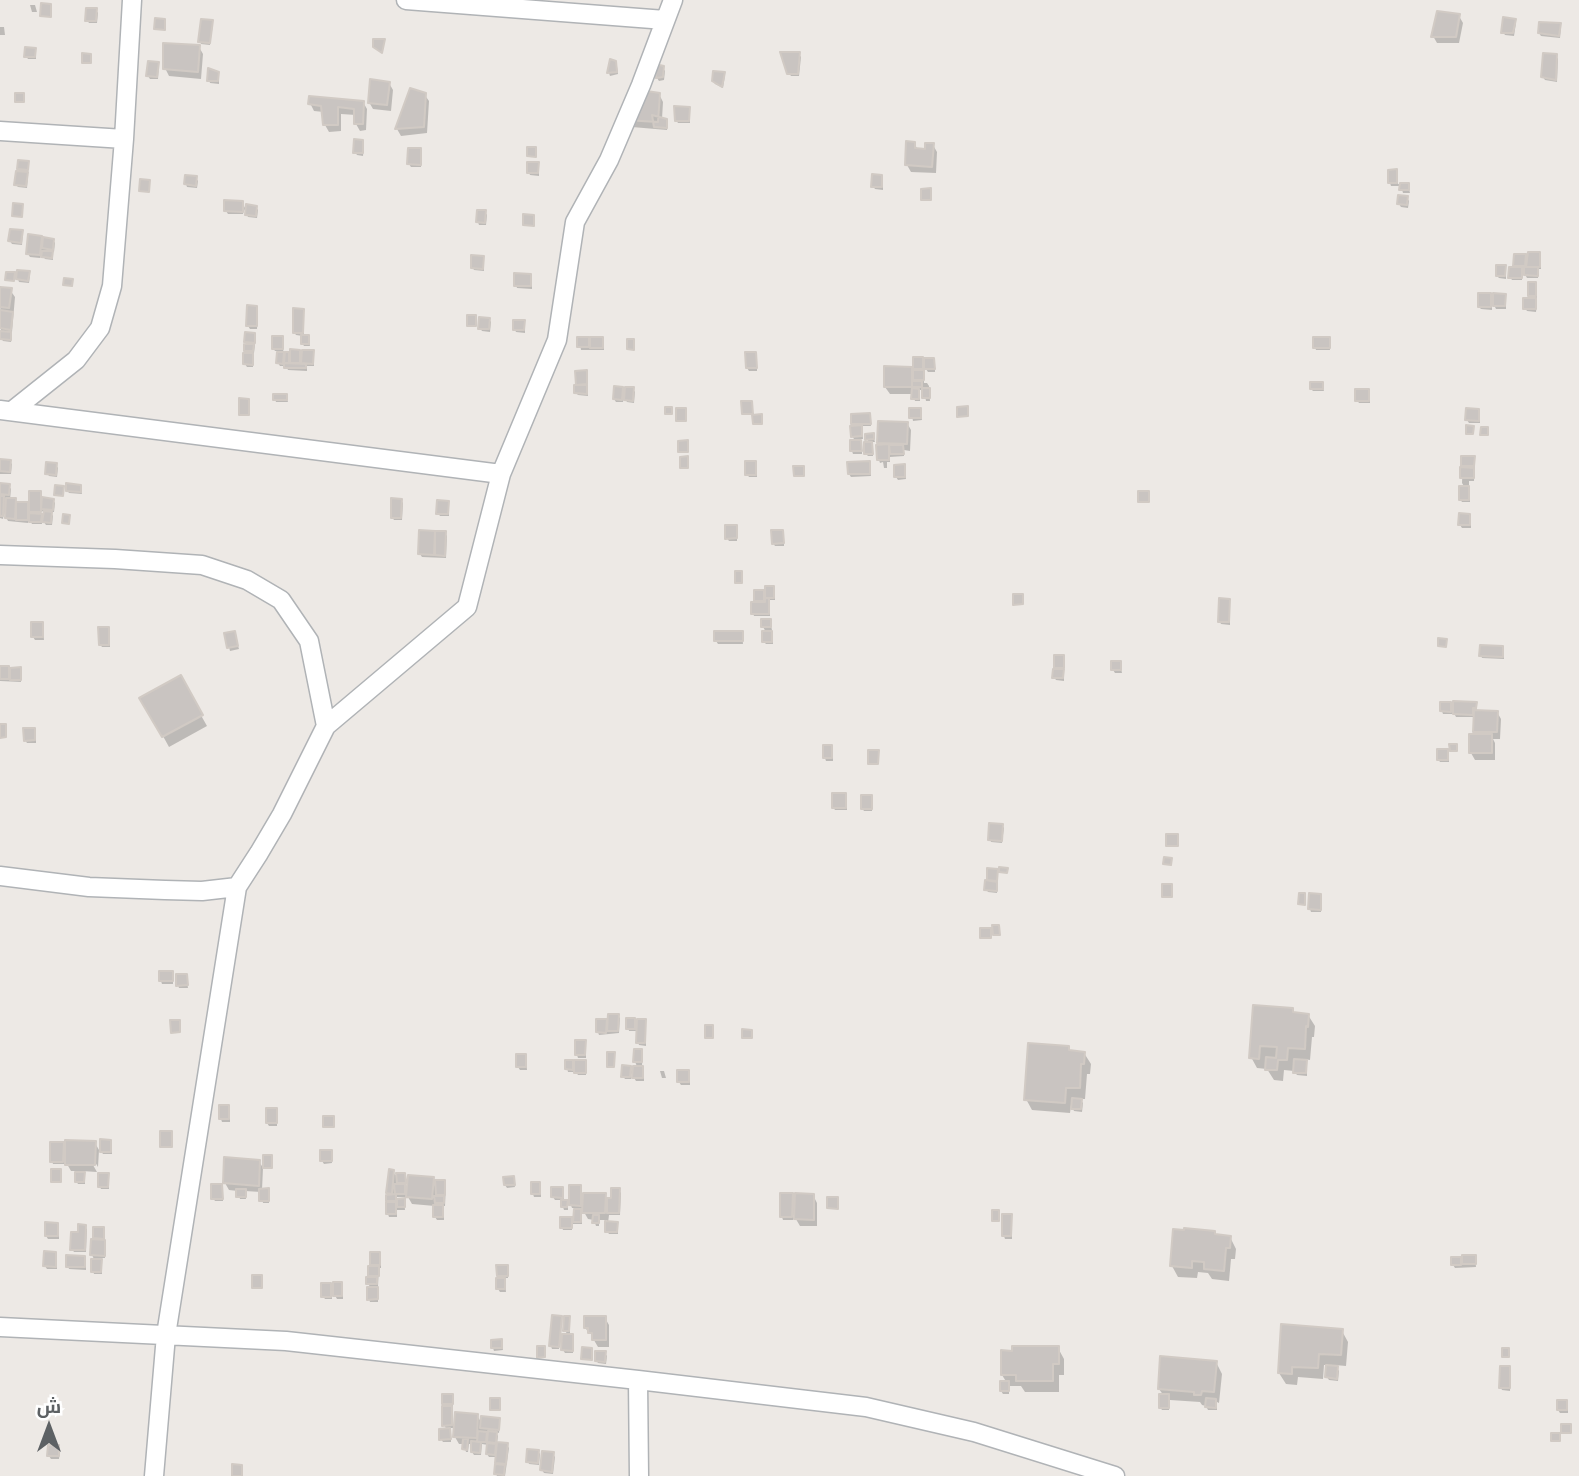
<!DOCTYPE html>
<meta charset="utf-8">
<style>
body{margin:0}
#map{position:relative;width:1579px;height:1476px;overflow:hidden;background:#ede9e5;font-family:Raleway,Cairo,sans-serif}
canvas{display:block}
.north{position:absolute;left:14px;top:1392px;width:70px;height:70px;-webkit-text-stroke:5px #fff;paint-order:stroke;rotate:0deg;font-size:19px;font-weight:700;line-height:28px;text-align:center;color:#5d6164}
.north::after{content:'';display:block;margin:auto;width:24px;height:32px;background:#5d6164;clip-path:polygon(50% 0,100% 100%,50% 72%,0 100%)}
</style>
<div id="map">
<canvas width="1579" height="1476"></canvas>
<div class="north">ش</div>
</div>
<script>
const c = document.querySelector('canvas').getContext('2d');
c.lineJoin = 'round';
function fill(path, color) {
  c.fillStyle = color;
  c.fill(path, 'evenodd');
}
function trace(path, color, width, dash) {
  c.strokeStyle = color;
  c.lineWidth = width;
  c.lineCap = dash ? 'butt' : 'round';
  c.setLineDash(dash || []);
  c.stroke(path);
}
const shadow = new Path2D(`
 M 30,5 L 35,5 L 37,12 L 32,12 Z
 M 96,10 L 98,13 L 97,23 L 89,23 L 87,20 Z
 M 1459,16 L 1463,23 L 1459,43 L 1437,43 L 1433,36 Z
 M 1515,21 L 1516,23 L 1514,36 L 1505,35 L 1503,32 Z
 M 212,22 L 213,25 L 210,45 L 201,44 L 200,41 Z
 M 1560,25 L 1561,28 L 1560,38 L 1541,36 L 1539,33 Z
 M 0,27 L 4,27 L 5,35 L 0,35 Z
 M 199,47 L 203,54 L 201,79 L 169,76 L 165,68 Z
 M 35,49 L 36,52 L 36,59 L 28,59 L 26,56 Z
 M 799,54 L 801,57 L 799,76 L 791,76 L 789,73 Z
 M 1556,56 L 1558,59 L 1557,82 L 1545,80 L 1543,77 Z
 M 611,61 L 615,62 L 617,66 L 618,74 L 610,76 L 609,73 Z
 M 158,63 L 159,66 L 158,79 L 150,79 L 148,76 Z
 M 657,66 L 663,68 L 665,71 L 664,80 L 659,81 L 657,78 Z
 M 218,73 L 219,76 L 219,84 L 210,83 L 209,80 Z
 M 724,73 L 725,76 L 723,88 L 715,84 L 713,81 Z
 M 389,83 L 393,90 L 391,111 L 373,109 L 369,102 Z
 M 411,90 L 424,94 L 429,101 L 427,133 L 401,136 L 397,129 Z
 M 659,94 L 663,102 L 662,119 L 666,121 L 668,124 L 667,130 L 632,127 L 628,120 Z
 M 363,102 L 367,109 L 366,130 L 360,131 L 356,124 L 356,115 L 341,114 L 341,131 L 329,132 L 325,125 L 324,112 L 314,111 L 310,103 Z
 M 689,108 L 690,111 L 690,123 L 678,123 L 676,120 Z
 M 362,141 L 364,144 L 363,156 L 357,155 L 355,152 Z
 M 914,143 L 918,150 L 927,151 L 933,145 L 937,152 L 936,173 L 911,172 L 907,165 Z
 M 420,150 L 422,153 L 421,167 L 411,167 L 409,164 Z
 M 27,163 L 29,166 L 28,172 L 25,172 L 28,177 L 27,188 L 18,187 L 16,185 L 21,173 L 18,169 Z
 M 538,164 L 539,167 L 539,176 L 530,175 L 529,173 Z
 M 1396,171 L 1398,174 L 1398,184 L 1408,185 L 1410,193 L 1403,193 L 1401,186 L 1391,186 L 1390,183 Z
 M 881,177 L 883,180 L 883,190 L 875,189 L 873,186 Z
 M 196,178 L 198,181 L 197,188 L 187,187 L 186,184 Z
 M 1407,198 L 1409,201 L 1408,208 L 1401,207 L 1399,204 Z
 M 242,203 L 247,211 L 256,207 L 258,210 L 257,218 L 248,217 L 244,209 L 243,214 L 228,214 L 226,211 Z
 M 485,212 L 487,215 L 486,225 L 479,225 L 478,222 Z
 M 21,232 L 23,234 L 22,245 L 12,244 L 10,241 Z
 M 41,237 L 44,244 L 53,240 L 55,243 L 54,252 L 51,251 L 53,256 L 53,260 L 45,259 L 41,253 L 40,258 L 30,257 L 28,254 Z
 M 1539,254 L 1541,257 L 1541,269 L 1539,269 L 1538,278 L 1527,278 L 1522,269 L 1522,280 L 1512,280 L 1510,277 L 1515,268 L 1515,256 L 1529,257 Z
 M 483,257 L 484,260 L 484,271 L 474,270 L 473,268 Z
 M 1505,267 L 1506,270 L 1506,279 L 1499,278 L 1497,276 Z
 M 28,273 L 30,276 L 29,283 L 19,282 L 18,279 Z
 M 530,276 L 532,279 L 532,289 L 517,288 L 516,285 Z
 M 1535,284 L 1537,286 L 1537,299 L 1534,299 L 1537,303 L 1536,312 L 1527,311 L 1525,308 L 1532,300 L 1530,296 Z
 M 0,288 L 10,290 L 15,297 L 12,332 L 9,331 L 12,337 L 11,342 L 3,341 L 1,338 Z
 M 1490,295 L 1495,302 L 1505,296 L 1506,298 L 1506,309 L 1496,309 L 1492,301 L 1492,310 L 1481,309 L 1479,307 Z
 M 256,307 L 258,310 L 257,329 L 250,329 L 248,326 Z
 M 303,310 L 304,313 L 304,337 L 308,337 L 310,346 L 304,346 L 302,343 L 303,336 L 296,335 L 294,332 Z
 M 489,319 L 491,322 L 490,332 L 482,331 L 480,328 Z
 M 524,322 L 525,325 L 525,333 L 516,332 L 515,330 Z
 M 246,334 L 254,334 L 256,337 L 254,353 L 251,353 L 253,357 L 253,367 L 247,367 L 245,364 L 248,354 L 246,350 Z
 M 282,338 L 284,341 L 283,354 L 299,351 L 303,359 L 312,352 L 314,355 L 314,366 L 307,366 L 307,371 L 288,370 L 286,366 L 280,366 L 278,363 L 278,351 L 275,351 L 273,348 Z
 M 579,339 L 602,339 L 604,342 L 604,350 L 581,350 Z
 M 1329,339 L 1330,350 L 1316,350 L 1315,347 Z
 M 755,353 L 757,356 L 757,371 L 749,371 L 747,368 Z
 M 914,359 L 922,359 L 926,366 L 933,360 L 935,362 L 935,372 L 928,372 L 923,365 L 924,383 L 927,383 L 929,386 L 930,401 L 926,401 L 924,390 L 920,390 L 920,401 L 915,401 L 913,394 L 890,394 L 885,387 L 911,369 L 914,373 Z
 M 577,372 L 586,372 L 587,375 L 588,396 L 578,395 L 576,393 L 578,386 Z
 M 1322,384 L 1324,391 L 1313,391 L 1311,389 Z
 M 622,388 L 626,395 L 633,389 L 635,392 L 634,403 L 627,402 L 624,396 L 623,402 L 616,402 L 614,399 Z
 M 1368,391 L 1370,394 L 1370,403 L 1359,403 L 1357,400 Z
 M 286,396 L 288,402 L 276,402 L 275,399 Z
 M 911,410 L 920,410 L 922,420 L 913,421 Z
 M 1478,411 L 1480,413 L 1480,423 L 1469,423 L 1467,420 Z
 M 869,415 L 871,426 L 862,426 L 863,439 L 859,439 L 862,445 L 862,454 L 853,454 L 852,451 L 856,442 L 852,436 L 852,416 Z
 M 907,423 L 911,430 L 910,451 L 904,450 L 904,456 L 890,457 L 890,462 L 887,462 L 887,468 L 884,468 L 883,462 L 880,463 L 879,460 L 881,446 L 879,443 Z
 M 873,435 L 875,442 L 871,442 L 873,446 L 873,456 L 868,456 L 866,454 L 870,444 L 867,439 Z
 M 1463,457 L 1474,458 L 1475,461 L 1474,481 L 1469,481 L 1469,486 L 1467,486 L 1470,491 L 1470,502 L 1462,502 L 1460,499 L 1465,488 L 1462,483 Z
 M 0,461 L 10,462 L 12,464 L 11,474 L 0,474 Z
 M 755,463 L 757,466 L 757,477 L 749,477 L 747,474 Z
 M 869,463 L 870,466 L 871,476 L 851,477 L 849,474 Z
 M 56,465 L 58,468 L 57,477 L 49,476 L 47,473 Z
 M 904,466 L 906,479 L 898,480 L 896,477 Z
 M 0,485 L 9,486 L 11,489 L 10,500 L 15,500 L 17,504 L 27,504 L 31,511 L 40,493 L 42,499 L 53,500 L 55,503 L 54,512 L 51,512 L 53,516 L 52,525 L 46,525 L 44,522 L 45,512 L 41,511 L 42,524 L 32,524 L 28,517 L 28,523 L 8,521 L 4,513 L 3,519 L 0,518 Z
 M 80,486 L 82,494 L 69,493 L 67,490 Z
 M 401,500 L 403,503 L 402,520 L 394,520 L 392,517 Z
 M 448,502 L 449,505 L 449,516 L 440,516 L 438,513 Z
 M 1469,515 L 1471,518 L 1471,528 L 1462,528 L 1460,525 Z
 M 736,527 L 737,529 L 737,541 L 729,541 L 727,538 Z
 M 782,531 L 784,534 L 784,546 L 775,546 L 773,543 Z
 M 420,532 L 445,533 L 447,536 L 446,558 L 422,557 L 420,554 Z
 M 773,588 L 775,591 L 775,600 L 770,600 L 770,616 L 754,616 L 753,613 L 755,603 L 755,592 L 766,592 Z
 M 1229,600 L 1230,603 L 1230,625 L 1221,624 L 1220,622 Z
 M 770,621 L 772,630 L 769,630 L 773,635 L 773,644 L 766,644 L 764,642 L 766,632 L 763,627 Z
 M 42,624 L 43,627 L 44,640 L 35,640 L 33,637 Z
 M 108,628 L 110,631 L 110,647 L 102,647 L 100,644 Z
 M 234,633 L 239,649 L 230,651 L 226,634 Z
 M 742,633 L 743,644 L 718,644 L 716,641 Z
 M 1502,647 L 1504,650 L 1504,659 L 1482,658 L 1481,655 Z
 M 1063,657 L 1064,660 L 1064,670 L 1062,670 L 1064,674 L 1064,681 L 1056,680 L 1054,677 L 1058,671 L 1055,667 Z
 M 1120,663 L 1122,673 L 1115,673 L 1113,670 Z
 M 0,668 L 20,669 L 21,672 L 21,682 L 0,681 Z
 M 180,678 L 207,726 L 169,747 L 142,698 Z
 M 1450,704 L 1455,711 L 1476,704 L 1477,711 L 1497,712 L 1501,719 L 1500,739 L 1493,739 L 1495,743 L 1495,760 L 1475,760 L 1471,753 L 1478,736 L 1475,731 L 1476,717 L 1456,717 L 1452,709 L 1452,714 L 1443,714 L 1442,711 Z
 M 34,730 L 36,733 L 36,743 L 27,743 L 25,740 Z
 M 831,747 L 833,749 L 833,761 L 826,761 L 825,758 Z
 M 1447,751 L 1449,754 L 1449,762 L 1440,762 L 1438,759 Z
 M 845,794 L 847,797 L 847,810 L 835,810 L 833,807 Z
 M 871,797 L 873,800 L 872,811 L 864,811 L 862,808 Z
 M 1002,825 L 1004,828 L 1002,843 L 991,842 L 990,839 Z
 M 989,870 L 997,870 L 998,873 L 997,893 L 988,892 L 986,889 Z
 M 1320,895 L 1322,898 L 1321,912 L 1311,912 L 1310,909 Z
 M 172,972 L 173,975 L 173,984 L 162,984 L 161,981 Z
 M 186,976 L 188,988 L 179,988 L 178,985 Z
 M 1255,1007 L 1292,1009 L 1295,1014 L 1308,1015 L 1315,1026 L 1314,1037 L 1312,1037 L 1310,1060 L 1304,1059 L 1307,1065 L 1307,1076 L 1297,1075 L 1294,1071 L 1284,1070 L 1283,1081 L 1274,1080 L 1267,1069 L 1257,1068 L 1251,1057 Z
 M 618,1016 L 620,1018 L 619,1033 L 599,1035 L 598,1032 L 598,1021 L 609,1021 Z
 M 627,1020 L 645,1020 L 646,1023 L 646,1046 L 639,1045 L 638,1042 L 638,1031 L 629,1031 Z
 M 584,1042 L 586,1045 L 586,1058 L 578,1058 L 577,1055 Z
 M 1068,1048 L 1071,1052 L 1084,1053 L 1091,1064 L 1090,1074 L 1087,1074 L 1085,1099 L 1080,1099 L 1083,1103 L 1082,1112 L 1074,1111 L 1071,1105 L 1070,1113 L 1032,1110 L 1026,1099 Z
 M 641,1051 L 643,1054 L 642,1065 L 641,1065 L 644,1070 L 644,1081 L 636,1081 L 631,1073 L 631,1079 L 625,1079 L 623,1076 L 630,1067 L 634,1075 L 638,1068 L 635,1062 Z
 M 518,1055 L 525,1055 L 526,1058 L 527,1070 L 520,1070 L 518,1067 Z
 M 566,1062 L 585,1062 L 586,1065 L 586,1075 L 578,1075 L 576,1072 L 568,1072 Z
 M 660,1071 L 664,1071 L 666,1078 L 662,1078 Z
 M 688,1072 L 690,1075 L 690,1085 L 681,1085 L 679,1082 Z
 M 228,1106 L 230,1109 L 230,1122 L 222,1122 L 221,1119 Z
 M 276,1109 L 277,1112 L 277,1126 L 269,1126 L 267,1123 Z
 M 110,1141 L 112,1144 L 112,1154 L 103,1154 L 101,1151 Z
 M 95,1143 L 99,1150 L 98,1167 L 92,1157 L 89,1158 L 97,1172 L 82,1171 L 85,1177 L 85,1184 L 78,1184 L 76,1181 L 76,1171 L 71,1171 L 67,1164 L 53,1164 L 52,1161 L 63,1144 L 67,1151 Z
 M 331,1151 L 332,1163 L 324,1164 L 322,1161 Z
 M 259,1161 L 263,1168 L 262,1190 L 268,1190 L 269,1193 L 269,1203 L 263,1203 L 261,1192 L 245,1191 L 246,1199 L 240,1199 L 238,1191 L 229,1190 L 225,1183 Z
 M 391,1171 L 393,1171 L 395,1175 L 404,1175 L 406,1177 L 406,1189 L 433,1179 L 435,1182 L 444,1182 L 446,1185 L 445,1206 L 442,1206 L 444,1210 L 444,1220 L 437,1220 L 435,1217 L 435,1206 L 412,1204 L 408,1197 L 395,1197 L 397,1200 L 404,1200 L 405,1210 L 397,1210 L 397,1217 L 389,1217 L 388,1214 Z
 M 108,1175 L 109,1178 L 109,1189 L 101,1189 L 100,1187 Z
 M 513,1178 L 515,1187 L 507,1188 L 505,1185 Z
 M 539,1183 L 541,1186 L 541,1197 L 534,1197 L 533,1194 Z
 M 221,1186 L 223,1189 L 223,1201 L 215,1201 L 213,1198 Z
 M 580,1187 L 582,1194 L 605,1195 L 607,1199 L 612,1199 L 619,1190 L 621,1193 L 620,1215 L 609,1215 L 608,1223 L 617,1223 L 618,1226 L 618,1234 L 609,1234 L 607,1231 L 607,1220 L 599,1220 L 599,1226 L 596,1226 L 594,1220 L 588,1219 L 584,1212 L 584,1208 L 579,1208 L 582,1214 L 582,1224 L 572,1224 L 572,1230 L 563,1230 L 562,1227 L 562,1219 L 575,1219 L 575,1208 L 572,1208 L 571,1205 Z
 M 562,1189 L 564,1192 L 564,1201 L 566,1201 L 568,1204 L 568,1210 L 564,1210 L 563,1207 L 563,1200 L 555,1200 L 553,1197 Z
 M 792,1195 L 796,1203 L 813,1195 L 817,1203 L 817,1226 L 800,1226 L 793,1214 L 793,1220 L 783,1220 L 782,1217 Z
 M 1011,1216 L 1012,1219 L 1012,1239 L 1005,1239 L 1004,1236 Z
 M 57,1224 L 59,1227 L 59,1239 L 48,1239 L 46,1236 Z
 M 85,1227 L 87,1229 L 86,1252 L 74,1252 L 72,1249 Z
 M 95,1228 L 103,1228 L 105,1231 L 105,1258 L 99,1258 L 102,1264 L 102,1274 L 94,1274 L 93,1271 L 95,1261 L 92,1255 L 95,1241 Z
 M 1214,1232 L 1217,1236 L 1230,1237 L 1236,1249 L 1235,1259 L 1231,1259 L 1229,1281 L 1212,1279 L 1208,1273 L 1198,1272 L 1197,1278 L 1178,1277 L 1172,1266 Z
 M 55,1253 L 57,1256 L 57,1269 L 47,1269 L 45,1266 Z
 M 372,1253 L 379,1253 L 381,1256 L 381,1268 L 379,1268 L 378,1286 L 376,1286 L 378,1291 L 378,1302 L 370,1302 L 369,1299 L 371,1288 L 368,1284 L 369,1268 L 372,1268 Z
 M 1475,1257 L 1476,1267 L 1455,1268 L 1453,1265 L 1453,1258 Z
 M 84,1258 L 86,1260 L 86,1270 L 69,1269 L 68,1266 Z
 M 507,1267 L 508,1270 L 508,1278 L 503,1278 L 505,1282 L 506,1292 L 500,1292 L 498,1289 L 501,1280 L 498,1275 Z
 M 330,1284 L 335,1293 L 341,1284 L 343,1287 L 343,1299 L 337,1299 L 332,1290 L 332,1299 L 325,1299 L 323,1296 Z
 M 560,1317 L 562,1320 L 561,1335 L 568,1336 L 565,1330 L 569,1318 L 570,1321 L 570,1336 L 574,1339 L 573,1353 L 565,1353 L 563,1350 L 563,1341 L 560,1341 L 559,1349 L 552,1349 L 551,1346 Z
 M 605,1318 L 609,1325 L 609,1347 L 598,1347 L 591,1335 L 601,1335 L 589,1331 L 589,1334 L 585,1327 Z
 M 1342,1331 L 1348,1342 L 1346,1366 L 1335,1365 L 1339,1371 L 1338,1381 L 1329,1380 L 1327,1377 L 1328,1365 L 1324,1365 L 1323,1379 L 1298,1377 L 1297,1385 L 1286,1384 L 1279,1373 Z
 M 501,1341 L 503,1350 L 494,1351 L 493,1348 Z
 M 1058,1348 L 1064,1359 L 1064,1375 L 1059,1375 L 1059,1392 L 1025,1392 L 1021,1386 L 1009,1386 L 1009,1394 L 1003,1394 L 1001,1391 L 1001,1383 L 1007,1383 L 1002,1375 Z
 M 605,1353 L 607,1356 L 606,1364 L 598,1363 L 596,1360 Z
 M 1216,1362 L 1222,1374 L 1219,1403 L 1217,1402 L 1217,1410 L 1208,1410 L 1206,1406 L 1202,1405 L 1200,1402 L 1170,1400 L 1169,1410 L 1162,1410 L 1160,1407 L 1164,1396 L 1159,1389 Z
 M 1509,1368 L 1511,1371 L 1510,1391 L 1502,1390 L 1501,1388 Z
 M 452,1396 L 453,1407 L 450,1407 L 453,1411 L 453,1426 L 477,1415 L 482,1424 L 499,1420 L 500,1423 L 499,1433 L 496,1432 L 498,1436 L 497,1444 L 507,1445 L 509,1448 L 505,1476 L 497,1476 L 496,1474 L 498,1457 L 489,1457 L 487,1454 L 488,1445 L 482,1444 L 481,1455 L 474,1455 L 472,1452 L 473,1444 L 469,1444 L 468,1452 L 466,1452 L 464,1444 L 459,1444 L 455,1437 L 455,1428 L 448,1428 L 451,1433 L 451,1442 L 443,1442 L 441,1439 L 447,1430 L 444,1425 L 446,1408 L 444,1404 Z
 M 1566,1401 L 1568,1404 L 1568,1413 L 1560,1413 L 1558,1410 Z
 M 58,1447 L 60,1450 L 59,1459 L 51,1459 L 49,1456 Z
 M 538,1451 L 540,1454 L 539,1465 L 529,1464 L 528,1461 Z
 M 553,1454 L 555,1457 L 553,1474 L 544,1473 L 542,1470 Z`);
const building = new Path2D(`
 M 41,3 L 51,4 L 51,17 L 40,16 Z
 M 86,8 L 97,8 L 96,21 L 85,21 Z
 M 1437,11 L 1460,14 L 1456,37 L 1431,37 Z
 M 1503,17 L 1516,19 L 1513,33 L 1501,33 Z
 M 155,18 L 165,19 L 165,30 L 154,29 Z
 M 201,19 L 213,20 L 210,43 L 198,42 Z
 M 1539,22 L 1561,23 L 1559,36 L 1538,33 Z
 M 373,39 L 385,39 L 382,53 L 373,47 Z
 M 163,43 L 200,45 L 198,72 L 163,69 Z
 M 25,47 L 36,48 L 35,57 L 24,57 Z
 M 780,52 L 800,52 L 798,74 L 787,74 Z
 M 82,53 L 91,54 L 91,63 L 82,63 Z
 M 1543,53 L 1557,54 L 1556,80 L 1541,77 Z
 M 610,59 L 616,61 L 617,72 L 607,73 Z
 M 148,61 L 159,62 L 157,77 L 146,76 Z
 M 655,64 L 664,66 L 663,77 L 656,78 Z
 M 208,68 L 219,72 L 218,81 L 207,81 Z
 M 713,71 L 725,72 L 722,87 L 712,81 Z
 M 370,79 L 390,82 L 387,105 L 368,103 Z
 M 410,88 L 426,93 L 424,127 L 395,129 Z
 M 633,89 L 660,93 L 658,122 L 626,120 Z
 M 15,93 L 24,93 L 24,102 L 15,102 Z
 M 309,96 L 364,101 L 363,124 L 354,124 L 354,109 L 338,107 L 338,125 L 323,125 L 321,106 L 308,104 Z
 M 674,106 L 690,107 L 689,121 L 675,121 Z
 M 652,115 L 667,119 L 667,128 L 654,127 Z
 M 354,139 L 363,140 L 363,153 L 353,153 Z
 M 906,141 L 915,142 L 915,148 L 925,149 L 925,143 L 934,143 L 932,167 L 905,165 Z
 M 527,147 L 536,147 L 536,157 L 527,156 Z
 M 408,148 L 421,148 L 421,165 L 407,164 Z
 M 18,160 L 29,161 L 28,170 L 17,169 Z
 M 527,162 L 539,162 L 538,173 L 527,173 Z
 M 1397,169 L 1397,183 L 1388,183 L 1388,170 Z
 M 16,171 L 28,172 L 26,186 L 14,185 Z
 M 872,174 L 882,175 L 882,187 L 871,187 Z
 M 185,175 L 197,176 L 196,186 L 184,184 Z
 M 140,179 L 150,180 L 149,192 L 139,191 Z
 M 1400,183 L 1409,183 L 1409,190 L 1399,190 Z
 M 931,188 L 931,200 L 921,200 L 921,189 Z
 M 1398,195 L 1408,196 L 1407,205 L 1397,204 Z
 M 224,200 L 243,201 L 243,212 L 224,211 Z
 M 13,203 L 23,204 L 22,217 L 12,216 Z
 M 246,204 L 257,206 L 256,216 L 245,215 Z
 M 477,210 L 486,210 L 485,223 L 476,222 Z
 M 523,214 L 534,215 L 534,226 L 523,225 Z
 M 10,229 L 23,230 L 21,243 L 8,241 Z
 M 28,234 L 42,236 L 40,255 L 26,254 Z
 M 43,237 L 54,239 L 53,250 L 42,248 Z
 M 42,251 L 53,251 L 52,258 L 41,257 Z
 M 1528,252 L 1540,252 L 1540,267 L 1526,267 Z
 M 1514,254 L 1526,254 L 1525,266 L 1513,266 Z
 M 471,255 L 484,256 L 483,269 L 471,268 Z
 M 1496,265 L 1506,265 L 1505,276 L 1496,276 Z
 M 1509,267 L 1522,267 L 1522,278 L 1508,278 Z
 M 1524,267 L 1538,267 L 1538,276 L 1524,275 Z
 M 17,270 L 30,271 L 28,281 L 16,279 Z
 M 6,272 L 15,272 L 14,281 L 5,280 Z
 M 514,273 L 531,274 L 531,286 L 514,286 Z
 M 64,278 L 73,279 L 72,286 L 63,285 Z
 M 1528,282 L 1536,282 L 1536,296 L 1528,296 Z
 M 0,287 L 12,288 L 9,308 L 0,307 Z
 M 1478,293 L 1491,293 L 1491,307 L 1478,307 Z
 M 1493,293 L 1506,294 L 1505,306 L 1493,306 Z
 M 1523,298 L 1536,298 L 1536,309 L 1523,309 Z
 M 247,305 L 257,306 L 257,326 L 246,326 Z
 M 293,308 L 304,309 L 303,333 L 293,333 Z
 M 0,310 L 13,312 L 11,330 L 0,328 Z
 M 467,315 L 476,315 L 476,326 L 467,326 Z
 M 479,317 L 490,318 L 489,329 L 478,329 Z
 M 513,320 L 525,320 L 524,330 L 513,330 Z
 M 0,331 L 11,332 L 11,340 L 0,339 Z
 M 245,332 L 255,333 L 255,343 L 244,342 Z
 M 301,335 L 309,335 L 309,344 L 301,344 Z
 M 272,336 L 283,336 L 283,349 L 272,349 Z
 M 577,337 L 589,337 L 589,347 L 577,347 Z
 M 590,337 L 603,337 L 603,348 L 590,348 Z
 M 1313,337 L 1330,337 L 1330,348 L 1313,348 Z
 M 627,339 L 634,339 L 634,350 L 627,349 Z
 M 244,344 L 254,344 L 253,351 L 244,351 Z
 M 290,349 L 300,350 L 300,363 L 290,363 Z
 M 302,350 L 314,350 L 313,364 L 301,363 Z
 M 277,352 L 284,352 L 283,364 L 276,363 Z
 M 285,352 L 289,352 L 289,363 L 284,363 Z
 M 745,352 L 756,352 L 757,368 L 746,368 Z
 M 243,353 L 253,353 L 253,365 L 243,364 Z
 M 913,357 L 923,357 L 923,369 L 913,369 Z
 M 924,358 L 934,358 L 935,369 L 924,369 Z
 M 284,363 L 306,364 L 306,368 L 284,368 Z
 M 884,366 L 912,367 L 912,387 L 884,387 Z
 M 587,370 L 587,384 L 576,385 L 575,371 Z
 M 913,370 L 924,370 L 924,380 L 913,380 Z
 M 912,381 L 922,381 L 922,387 L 912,387 Z
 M 1310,382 L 1323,382 L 1323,389 L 1310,389 Z
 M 574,385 L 587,385 L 587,394 L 574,393 Z
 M 614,386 L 623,387 L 622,400 L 613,399 Z
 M 625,387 L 634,387 L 633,401 L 624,400 Z
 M 912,388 L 919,389 L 919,399 L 911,399 Z
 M 922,388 L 930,388 L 930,398 L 922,398 Z
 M 1355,389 L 1369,389 L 1369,401 L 1355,401 Z
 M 273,394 L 287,394 L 287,400 L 273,400 Z
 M 239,398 L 249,399 L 249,415 L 239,415 Z
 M 741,401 L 752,401 L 753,414 L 742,414 Z
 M 968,406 L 968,416 L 957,417 L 957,407 Z
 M 665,407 L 672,407 L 672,414 L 665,414 Z
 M 676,408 L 686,408 L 686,421 L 676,421 Z
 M 909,408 L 921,408 L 921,418 L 909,418 Z
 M 1466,408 L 1479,409 L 1479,421 L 1465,420 Z
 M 870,413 L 871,424 L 851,424 L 851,414 Z
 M 762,414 L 762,424 L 753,424 L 752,415 Z
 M 878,421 L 908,422 L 907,444 L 877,443 Z
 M 862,425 L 862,436 L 851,437 L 850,426 Z
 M 1466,425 L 1474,426 L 1473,434 L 1466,434 Z
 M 1481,427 L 1488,427 L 1488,435 L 1480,435 Z
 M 874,433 L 874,439 L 865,440 L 865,434 Z
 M 688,440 L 688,452 L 678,452 L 678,441 Z
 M 850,440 L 861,440 L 862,451 L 850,451 Z
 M 864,442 L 872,442 L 873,454 L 864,454 Z
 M 889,444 L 889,460 L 877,460 L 876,445 Z
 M 889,445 L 903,445 L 904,454 L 890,454 Z
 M 688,456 L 688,468 L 680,468 L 680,457 Z
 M 1461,456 L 1475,456 L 1474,466 L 1461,466 Z
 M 0,459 L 11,460 L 10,472 L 0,471 Z
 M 745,461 L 756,461 L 756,475 L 745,475 Z
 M 870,461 L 870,474 L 848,474 L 847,462 Z
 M 46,462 L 57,463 L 56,475 L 45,474 Z
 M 905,464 L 905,477 L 894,477 L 894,465 Z
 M 793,466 L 804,466 L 804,476 L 794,476 Z
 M 1460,467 L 1474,468 L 1474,478 L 1460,478 Z
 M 0,483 L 10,484 L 9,495 L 0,494 Z
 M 66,483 L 81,485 L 81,492 L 66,491 Z
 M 55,485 L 64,486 L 63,496 L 54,495 Z
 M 1459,486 L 1469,486 L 1469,500 L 1459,500 Z
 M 29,491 L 41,491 L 41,512 L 29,512 Z
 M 1138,491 L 1149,491 L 1149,502 L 1138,502 Z
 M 0,496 L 4,496 L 3,516 L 0,516 Z
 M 42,497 L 54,499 L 53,510 L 41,509 Z
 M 6,498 L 16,498 L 15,519 L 5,518 Z
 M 391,498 L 402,499 L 401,518 L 391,518 Z
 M 437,500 L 449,501 L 448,514 L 436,514 Z
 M 16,502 L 28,502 L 28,520 L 16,520 Z
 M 44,511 L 52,512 L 51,523 L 42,522 Z
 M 29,513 L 42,514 L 41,522 L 29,522 Z
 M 1459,513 L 1470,514 L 1470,525 L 1458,525 Z
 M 63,514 L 70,515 L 69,524 L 62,523 Z
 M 725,525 L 737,525 L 737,538 L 725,539 Z
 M 419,530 L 435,531 L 434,555 L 418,554 Z
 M 771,530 L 783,530 L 784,543 L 772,544 Z
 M 435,531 L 446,531 L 445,556 L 435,555 Z
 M 735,571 L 742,571 L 742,583 L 735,583 Z
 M 765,586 L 774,586 L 774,598 L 765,598 Z
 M 754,590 L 764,590 L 764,601 L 754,601 Z
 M 1013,594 L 1023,594 L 1023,604 L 1013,605 Z
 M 765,598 L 769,598 L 769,614 L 751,614 L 751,602 L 765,602 Z
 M 1219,598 L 1230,599 L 1229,622 L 1218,622 Z
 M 761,619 L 771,619 L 771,627 L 761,627 Z
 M 31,622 L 43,622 L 43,637 L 31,637 Z
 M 98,627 L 109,627 L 109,645 L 99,645 Z
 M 235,631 L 238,646 L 227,648 L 224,633 Z
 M 714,631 L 743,631 L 743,641 L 714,641 Z
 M 762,631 L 772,631 L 772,642 L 762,642 Z
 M 1438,638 L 1447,639 L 1446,647 L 1438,646 Z
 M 1480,645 L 1503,646 L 1503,657 L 1479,656 Z
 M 1054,655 L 1064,655 L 1064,668 L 1054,668 Z
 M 1111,661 L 1121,661 L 1121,670 L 1111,670 Z
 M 0,666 L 9,666 L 9,679 L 0,679 Z
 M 21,667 L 21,680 L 10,680 L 10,668 Z
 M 1053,669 L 1064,669 L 1063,678 L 1052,678 Z
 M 181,675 L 203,715 L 162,737 L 139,698 Z
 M 1453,701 L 1477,702 L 1476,708 L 1473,708 L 1473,715 L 1453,714 Z
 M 1440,702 L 1451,702 L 1451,712 L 1440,711 Z
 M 1474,710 L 1498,711 L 1497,732 L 1473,732 Z
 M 0,724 L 6,724 L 6,737 L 0,738 Z
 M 23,728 L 35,728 L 35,740 L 24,741 Z
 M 1469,734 L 1492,734 L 1492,753 L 1469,753 Z
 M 1449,744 L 1457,744 L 1457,751 L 1450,751 Z
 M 823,745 L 832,745 L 832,758 L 823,758 Z
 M 1437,749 L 1448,749 L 1448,760 L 1437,760 Z
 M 868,750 L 879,750 L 878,764 L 868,764 Z
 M 832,793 L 846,793 L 846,808 L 832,808 Z
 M 861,795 L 872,795 L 872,809 L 861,809 Z
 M 989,823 L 1003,824 L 1002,841 L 988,840 Z
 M 1166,834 L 1178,834 L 1178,846 L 1166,846 Z
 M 1164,857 L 1172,858 L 1171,865 L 1163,864 Z
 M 999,867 L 1008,868 L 1007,873 L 999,872 Z
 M 987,868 L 998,869 L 997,881 L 987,880 Z
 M 985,880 L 997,882 L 997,891 L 984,890 Z
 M 1162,884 L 1172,884 L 1172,897 L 1162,897 Z
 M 1299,893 L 1305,893 L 1305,905 L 1298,904 Z
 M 1309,893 L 1321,894 L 1321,910 L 1308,909 Z
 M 992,925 L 999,925 L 1000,935 L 993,935 Z
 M 980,928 L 991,928 L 991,938 L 980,938 Z
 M 159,971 L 173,971 L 173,981 L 159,981 Z
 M 176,974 L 187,974 L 188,985 L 176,986 Z
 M 1253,1005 L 1293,1008 L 1293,1012 L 1309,1014 L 1308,1027 L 1306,1026 L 1305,1049 L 1288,1048 L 1287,1060 L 1278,1060 L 1277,1070 L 1265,1070 L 1266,1057 L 1276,1058 L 1277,1047 L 1260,1046 L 1259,1059 L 1249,1058 Z
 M 608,1014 L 619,1014 L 618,1031 L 607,1031 Z
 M 626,1018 L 635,1018 L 635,1029 L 626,1029 Z
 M 596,1019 L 607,1019 L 606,1033 L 596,1032 Z
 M 637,1019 L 646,1019 L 645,1043 L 636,1043 Z
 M 170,1020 L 180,1020 L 180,1032 L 171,1033 Z
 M 705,1025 L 713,1025 L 713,1038 L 705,1038 Z
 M 742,1029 L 752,1030 L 752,1038 L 742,1038 Z
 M 575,1040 L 586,1040 L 585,1055 L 575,1055 Z
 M 1028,1043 L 1069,1046 L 1069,1050 L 1085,1052 L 1084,1064 L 1081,1064 L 1080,1088 L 1066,1088 L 1065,1103 L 1024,1100 Z
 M 634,1049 L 642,1049 L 642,1062 L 633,1062 Z
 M 607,1052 L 615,1052 L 614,1067 L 607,1067 Z
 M 516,1054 L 526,1054 L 526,1067 L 516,1067 Z
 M 1294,1059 L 1307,1060 L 1306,1073 L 1293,1073 Z
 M 565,1060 L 573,1060 L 573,1070 L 565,1069 Z
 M 574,1060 L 586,1060 L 586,1073 L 574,1073 Z
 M 622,1065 L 631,1066 L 630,1077 L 621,1077 Z
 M 633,1066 L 643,1066 L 643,1078 L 632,1078 Z
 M 677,1070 L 689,1070 L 689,1082 L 677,1082 Z
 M 1072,1098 L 1082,1099 L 1081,1109 L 1071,1109 Z
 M 219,1105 L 229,1105 L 229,1119 L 219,1119 Z
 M 266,1108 L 277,1108 L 277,1123 L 266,1123 Z
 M 323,1116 L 334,1116 L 334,1127 L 323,1127 Z
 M 160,1131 L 172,1131 L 172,1147 L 160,1147 Z
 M 100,1139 L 111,1140 L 111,1152 L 100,1152 Z
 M 65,1140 L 96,1141 L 95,1165 L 65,1165 Z
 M 50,1142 L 64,1142 L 63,1162 L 50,1162 Z
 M 320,1150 L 332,1150 L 332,1161 L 320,1161 Z
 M 263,1155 L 272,1155 L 272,1168 L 263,1168 Z
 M 224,1157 L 260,1160 L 259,1186 L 223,1183 Z
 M 51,1169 L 61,1169 L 61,1182 L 51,1182 Z
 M 389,1169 L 394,1170 L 392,1194 L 386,1193 Z
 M 75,1172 L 85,1172 L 84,1182 L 75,1182 Z
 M 98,1173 L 109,1173 L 108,1187 L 98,1187 Z
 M 396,1173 L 405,1173 L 406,1183 L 397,1183 Z
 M 408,1175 L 434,1177 L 432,1199 L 406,1197 Z
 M 514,1176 L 515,1185 L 504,1185 L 503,1177 Z
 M 435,1180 L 445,1180 L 445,1195 L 436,1195 Z
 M 531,1182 L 540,1182 L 540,1194 L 531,1194 Z
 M 211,1184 L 222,1184 L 223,1199 L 211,1199 Z
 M 394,1184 L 405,1184 L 405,1194 L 395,1194 Z
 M 569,1185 L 581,1185 L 581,1206 L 569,1205 Z
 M 551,1187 L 563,1187 L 563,1198 L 551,1197 Z
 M 269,1188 L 269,1201 L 259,1201 L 259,1189 Z
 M 611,1188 L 620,1188 L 619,1213 L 607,1213 L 607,1198 L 611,1198 Z
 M 236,1189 L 246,1189 L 246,1197 L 236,1197 Z
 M 583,1193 L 606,1193 L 605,1213 L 582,1213 Z
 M 780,1193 L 793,1193 L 792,1217 L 780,1217 Z
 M 795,1193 L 814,1194 L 814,1220 L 794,1219 Z
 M 396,1194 L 396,1201 L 386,1201 L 386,1195 Z
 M 434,1196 L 444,1196 L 444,1203 L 435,1203 Z
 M 827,1197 L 838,1197 L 838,1209 L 827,1208 Z
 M 405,1198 L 405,1207 L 397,1207 L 397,1199 Z
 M 561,1200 L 568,1200 L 567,1207 L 561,1207 Z
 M 386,1202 L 396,1202 L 396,1214 L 386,1214 Z
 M 433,1205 L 443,1205 L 443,1217 L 433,1217 Z
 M 574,1209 L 581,1209 L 581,1222 L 573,1222 Z
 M 992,1210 L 999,1210 L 999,1221 L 992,1221 Z
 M 1002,1214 L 1012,1214 L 1011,1236 L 1002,1236 Z
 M 593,1215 L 599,1215 L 599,1223 L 592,1223 Z
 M 560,1217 L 572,1217 L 572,1228 L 560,1228 Z
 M 605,1221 L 618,1222 L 617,1232 L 605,1232 Z
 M 45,1222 L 58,1223 L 58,1236 L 45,1236 Z
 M 78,1224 L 86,1225 L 85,1250 L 70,1250 L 71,1232 L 78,1232 Z
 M 93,1227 L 104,1227 L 104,1239 L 93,1238 Z
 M 1184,1228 L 1215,1231 L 1215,1234 L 1231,1236 L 1230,1248 L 1226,1248 L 1224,1271 L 1204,1269 L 1204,1262 L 1192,1261 L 1192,1268 L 1170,1266 L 1173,1229 L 1184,1230 Z
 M 91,1239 L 105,1240 L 105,1256 L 90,1255 Z
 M 44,1251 L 56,1252 L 56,1267 L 43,1266 Z
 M 370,1252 L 380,1252 L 380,1265 L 370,1265 Z
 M 66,1255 L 85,1256 L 85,1267 L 66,1267 Z
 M 1462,1255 L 1476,1255 L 1476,1264 L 1462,1264 Z
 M 1451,1257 L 1461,1257 L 1461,1265 L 1451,1265 Z
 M 91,1259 L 102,1259 L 101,1272 L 91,1272 Z
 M 496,1265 L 508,1265 L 508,1276 L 497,1276 Z
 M 368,1266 L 379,1266 L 379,1276 L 368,1276 Z
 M 252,1275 L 262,1275 L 262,1288 L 252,1288 Z
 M 366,1277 L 377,1277 L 377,1284 L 366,1284 Z
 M 496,1278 L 505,1278 L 505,1289 L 496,1289 Z
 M 333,1282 L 342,1282 L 342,1296 L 333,1296 Z
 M 321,1283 L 331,1283 L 331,1297 L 321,1297 Z
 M 367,1287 L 378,1287 L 378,1299 L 367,1300 Z
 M 552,1315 L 562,1316 L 559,1347 L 549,1346 Z
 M 564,1316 L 570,1316 L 569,1331 L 563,1331 Z
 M 584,1316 L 606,1316 L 606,1340 L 592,1340 L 592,1333 L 588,1333 L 588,1328 L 584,1328 Z
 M 1281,1324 L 1343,1329 L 1341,1355 L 1319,1354 L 1318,1368 L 1292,1367 L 1292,1374 L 1278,1373 Z
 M 562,1334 L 573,1334 L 573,1351 L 561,1350 Z
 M 502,1339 L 502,1348 L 491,1348 L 491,1340 Z
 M 537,1346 L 545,1346 L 545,1357 L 537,1358 Z
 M 1012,1346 L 1059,1346 L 1059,1364 L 1053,1364 L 1053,1381 L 1016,1381 L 1016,1375 L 1001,1375 L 1001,1350 L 1012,1351 Z
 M 582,1347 L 592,1348 L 592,1360 L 581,1359 Z
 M 1502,1348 L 1509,1348 L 1509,1357 L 1502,1357 Z
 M 595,1351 L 606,1351 L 605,1362 L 595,1361 Z
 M 1160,1356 L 1217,1361 L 1214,1392 L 1202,1391 L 1201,1395 L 1194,1395 L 1194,1392 L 1158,1389 Z
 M 1326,1365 L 1338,1366 L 1337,1379 L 1325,1377 Z
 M 1500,1366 L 1510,1366 L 1510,1388 L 1499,1388 Z
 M 1000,1381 L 1009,1381 L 1009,1391 L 1000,1391 Z
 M 442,1394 L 453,1394 L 453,1404 L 442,1404 Z
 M 1159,1394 L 1169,1394 L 1169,1408 L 1159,1408 Z
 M 490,1398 L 500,1398 L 500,1410 L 490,1410 Z
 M 1206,1398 L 1216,1399 L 1216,1408 L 1205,1407 Z
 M 1557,1400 L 1567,1400 L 1567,1410 L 1557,1410 Z
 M 442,1406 L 452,1406 L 452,1425 L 442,1426 Z
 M 455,1412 L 478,1414 L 477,1438 L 453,1437 Z
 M 481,1416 L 500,1418 L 499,1430 L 480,1428 Z
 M 1561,1424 L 1571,1424 L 1571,1433 L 1561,1433 Z
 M 450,1428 L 451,1439 L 439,1440 L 439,1429 Z
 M 478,1431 L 487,1432 L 486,1442 L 477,1442 Z
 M 488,1431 L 497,1432 L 496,1443 L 487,1442 Z
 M 1551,1433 L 1560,1433 L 1560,1441 L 1551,1441 Z
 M 463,1439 L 468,1439 L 467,1450 L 462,1449 Z
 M 471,1441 L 481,1442 L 480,1453 L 471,1452 Z
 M 497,1442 L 508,1443 L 506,1464 L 495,1463 Z
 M 487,1443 L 496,1444 L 495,1455 L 486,1454 Z
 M 48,1445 L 59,1445 L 59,1456 L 47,1456 Z
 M 527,1449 L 539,1450 L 538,1463 L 526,1462 Z
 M 542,1451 L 554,1452 L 552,1472 L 540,1470 Z
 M 232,1464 L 242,1465 L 242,1476 L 232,1476 Z
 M 495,1464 L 505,1465 L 504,1475 L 494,1474 Z`);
const minor = new Path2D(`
 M 406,0 L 665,20
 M 0,131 L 124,139
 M 0,410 L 501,474
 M 12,411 L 76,360 L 100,328 L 112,286 L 124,139 L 132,0
 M 0,555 L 115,559 L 202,565 L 247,580 L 281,600 L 309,641 L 326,726
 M 0,876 L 89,887 L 165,890 L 202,891 L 237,887
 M 0,1327 L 286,1341 L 638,1380 L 866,1407 L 974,1432 L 1115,1476
 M 638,1380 L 639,1476
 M 154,1476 L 166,1335 L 237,887 L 259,853 L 282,814 L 326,726 L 467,607 L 501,474 L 557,340 L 575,222 L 609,160 L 641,85 L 673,0`);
fill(shadow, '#0003');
fill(building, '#c9c4c1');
trace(building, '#d1cac4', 2);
trace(minor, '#b0b3b6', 21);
trace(minor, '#fff', 18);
</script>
